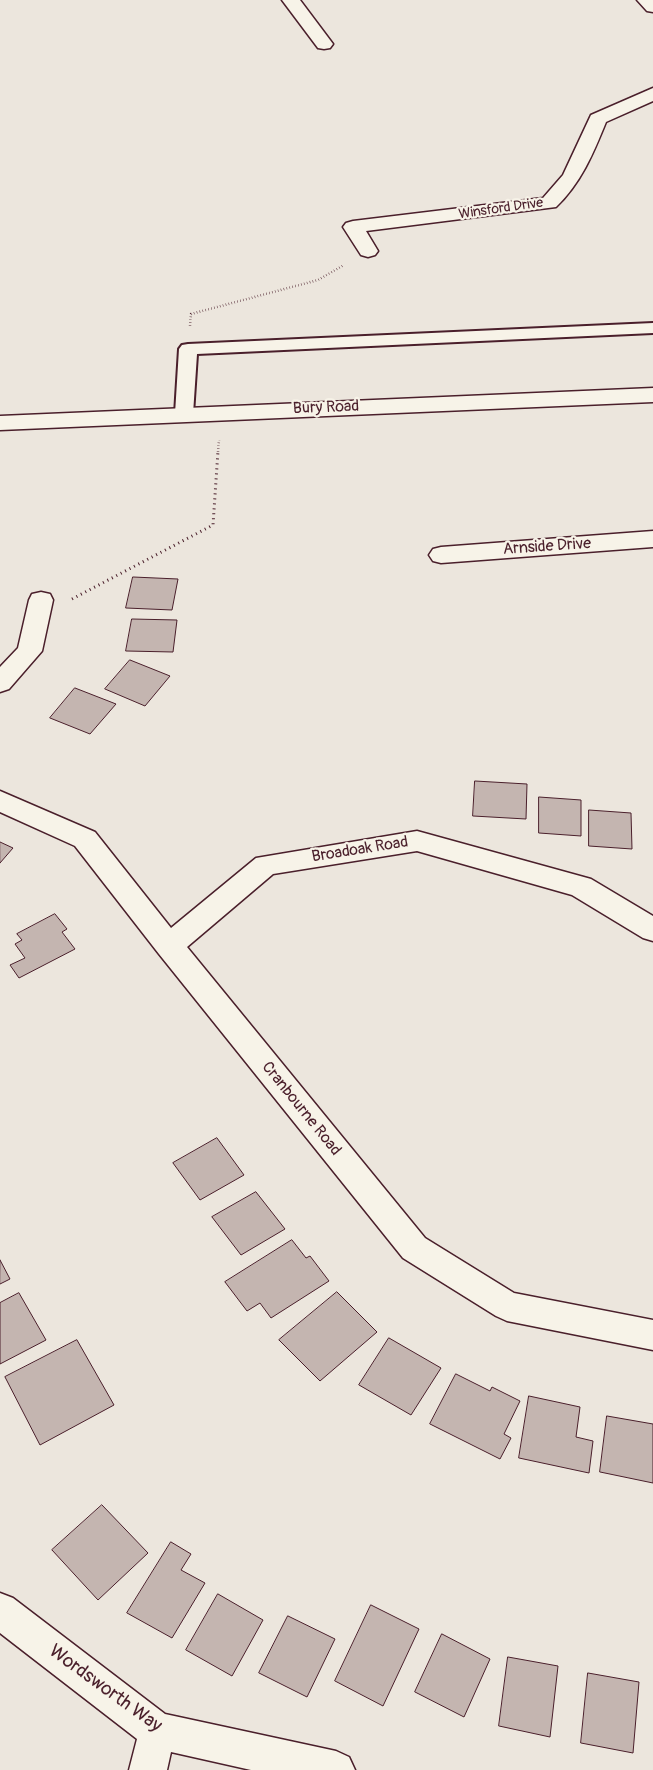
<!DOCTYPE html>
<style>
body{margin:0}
canvas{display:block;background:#ece6dd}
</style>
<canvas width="653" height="1770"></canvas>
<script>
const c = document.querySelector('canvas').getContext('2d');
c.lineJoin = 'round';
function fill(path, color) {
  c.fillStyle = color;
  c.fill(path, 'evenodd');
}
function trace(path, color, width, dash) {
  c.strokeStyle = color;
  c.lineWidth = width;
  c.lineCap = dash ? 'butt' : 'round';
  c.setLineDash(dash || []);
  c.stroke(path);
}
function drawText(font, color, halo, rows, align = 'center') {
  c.font = font + ' Pangolin,sans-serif';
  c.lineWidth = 4.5;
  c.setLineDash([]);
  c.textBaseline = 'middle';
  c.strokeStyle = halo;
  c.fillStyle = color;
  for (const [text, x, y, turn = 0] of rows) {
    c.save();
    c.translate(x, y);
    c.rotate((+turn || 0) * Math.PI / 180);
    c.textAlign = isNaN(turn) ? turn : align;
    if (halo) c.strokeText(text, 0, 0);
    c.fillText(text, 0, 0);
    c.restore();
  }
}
const building = new Path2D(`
 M 133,577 L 178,579 L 172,610 L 126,608 Z
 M 132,619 L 177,620 L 173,652 L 126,651 Z
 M 130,660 L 170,676 L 145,706 L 105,689 Z
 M 75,688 L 116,704 L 90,734 L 50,718 Z
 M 475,781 L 527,784 L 526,819 L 473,816 Z
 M 539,797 L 581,800 L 581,836 L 539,833 Z
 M 589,810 L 631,813 L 632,849 L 589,846 Z
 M 0,842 L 13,848 L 0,863 Z
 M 55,914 L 67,929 L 62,932 L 75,949 L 19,978 L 10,965 L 25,958 L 15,944 L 22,940 L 17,934 Z
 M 217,1138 L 244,1175 L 200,1200 L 173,1163 Z
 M 256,1192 L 285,1229 L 241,1255 L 212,1217 Z
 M 292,1240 L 306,1258 L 310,1256 L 329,1281 L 271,1318 L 260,1303 L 247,1311 L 225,1282 Z
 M 0,1260 L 10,1279 L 0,1284 Z
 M 337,1292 L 377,1332 L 320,1381 L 279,1340 Z
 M 19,1293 L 46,1340 L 0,1364 L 0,1303 Z
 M 389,1338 L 441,1368 L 411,1415 L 359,1385 Z
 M 77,1340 L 114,1405 L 40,1445 L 5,1377 Z
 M 456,1374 L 490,1391 L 492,1387 L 520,1401 L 504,1434 L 511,1438 L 500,1459 L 430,1424 Z
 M 529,1396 L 580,1407 L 576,1437 L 593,1441 L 589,1473 L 519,1458 Z
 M 607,1416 L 653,1424 L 653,1483 L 600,1472 Z
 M 102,1505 L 148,1553 L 98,1600 L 52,1550 Z
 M 171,1542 L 191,1554 L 181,1570 L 205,1583 L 172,1638 L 127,1613 Z
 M 218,1594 L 263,1620 L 232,1676 L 186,1650 Z
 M 371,1605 L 419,1629 L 383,1706 L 335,1681 Z
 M 288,1616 L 335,1639 L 307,1697 L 259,1673 Z
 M 442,1634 L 490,1659 L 464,1717 L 415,1692 Z
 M 508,1657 L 558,1666 L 550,1737 L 499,1726 Z
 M 588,1673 L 639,1682 L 633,1753 L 581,1743 Z`);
const pathFar1 = new Path2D(`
 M 190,326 L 191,314 L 318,280 L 344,265
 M 218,452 L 219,440`);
const path = new Path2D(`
 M 72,599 L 213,525 L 218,451`);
const lane = new Path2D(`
 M 653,323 L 653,333 L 197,354 L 193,414 L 190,418 L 184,420 L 178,418 L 175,414 L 179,349 L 182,345 L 188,344 Z`);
const street = new Path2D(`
 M 282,0 L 300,0 L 333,44 L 330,48 L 324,49 L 318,48 Z
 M 637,0 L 653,0 L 653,12 L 647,11 Z
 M 653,88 L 653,101 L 606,122 C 593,154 581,183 556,207 L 366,231 L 378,251 L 375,255 L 368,257 L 361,255 L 343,227 L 346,223 L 353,221 L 543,198 L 563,175 L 591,115 Z
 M 653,531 L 653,547 L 441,563 L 433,561 L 429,555 L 433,549 L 441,547 Z
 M 41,592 L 50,594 L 53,600 L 42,651 L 9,689 L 0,692 L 0,667 L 18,648 L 29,600 L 32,594 Z
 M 0,791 L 95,832 L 171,928 L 256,858 L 417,831 L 591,879 L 653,916 L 653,941 L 643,938 L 572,895 L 417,851 L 273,874 L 187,947 L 425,1238 L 514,1293 L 653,1320 L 653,1350 L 507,1321 L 496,1316 L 403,1258 L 159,954 L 75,846 L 0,812 Z
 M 0,1593 L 13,1598 L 165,1714 L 336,1751 L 349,1757 L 355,1770 L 251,1770 L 171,1752 L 167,1770 L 129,1770 L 137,1739 L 0,1633 Z`);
const secondary = new Path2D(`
 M 653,388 L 653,402 L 0,430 L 0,416 Z`);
const farStreetnames = [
 ["Winsford Drive",501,209,-8]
];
const streetNames = [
 ["Bury Road",326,408,-2],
 ["Arnside Drive",547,547,-4],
 ["Broadoak Road",360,850,-9],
 ["Cranbourne Road",301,1109,51]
];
const nearStreetnames = [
 ["Wordsworth Way",105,1689,36]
];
fill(building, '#c4b5b0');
trace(building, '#4a1f2b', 1);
trace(lane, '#4a1f2b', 4);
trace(street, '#4a1f2b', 3);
trace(secondary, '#4a1f2b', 3);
trace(pathFar1, '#4a1f2b', 2.5, [0.5, 2.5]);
trace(path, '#4a1f2b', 3, [1, 4]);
fill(lane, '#f7f3e8');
fill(street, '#f7f3e8');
fill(secondary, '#f7f3e8');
drawText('14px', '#4a1f2b', '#f7f3e8', farStreetnames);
drawText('16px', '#4a1f2b', '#f7f3e8', streetNames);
drawText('19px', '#4a1f2b', '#f7f3e8', nearStreetnames);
</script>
